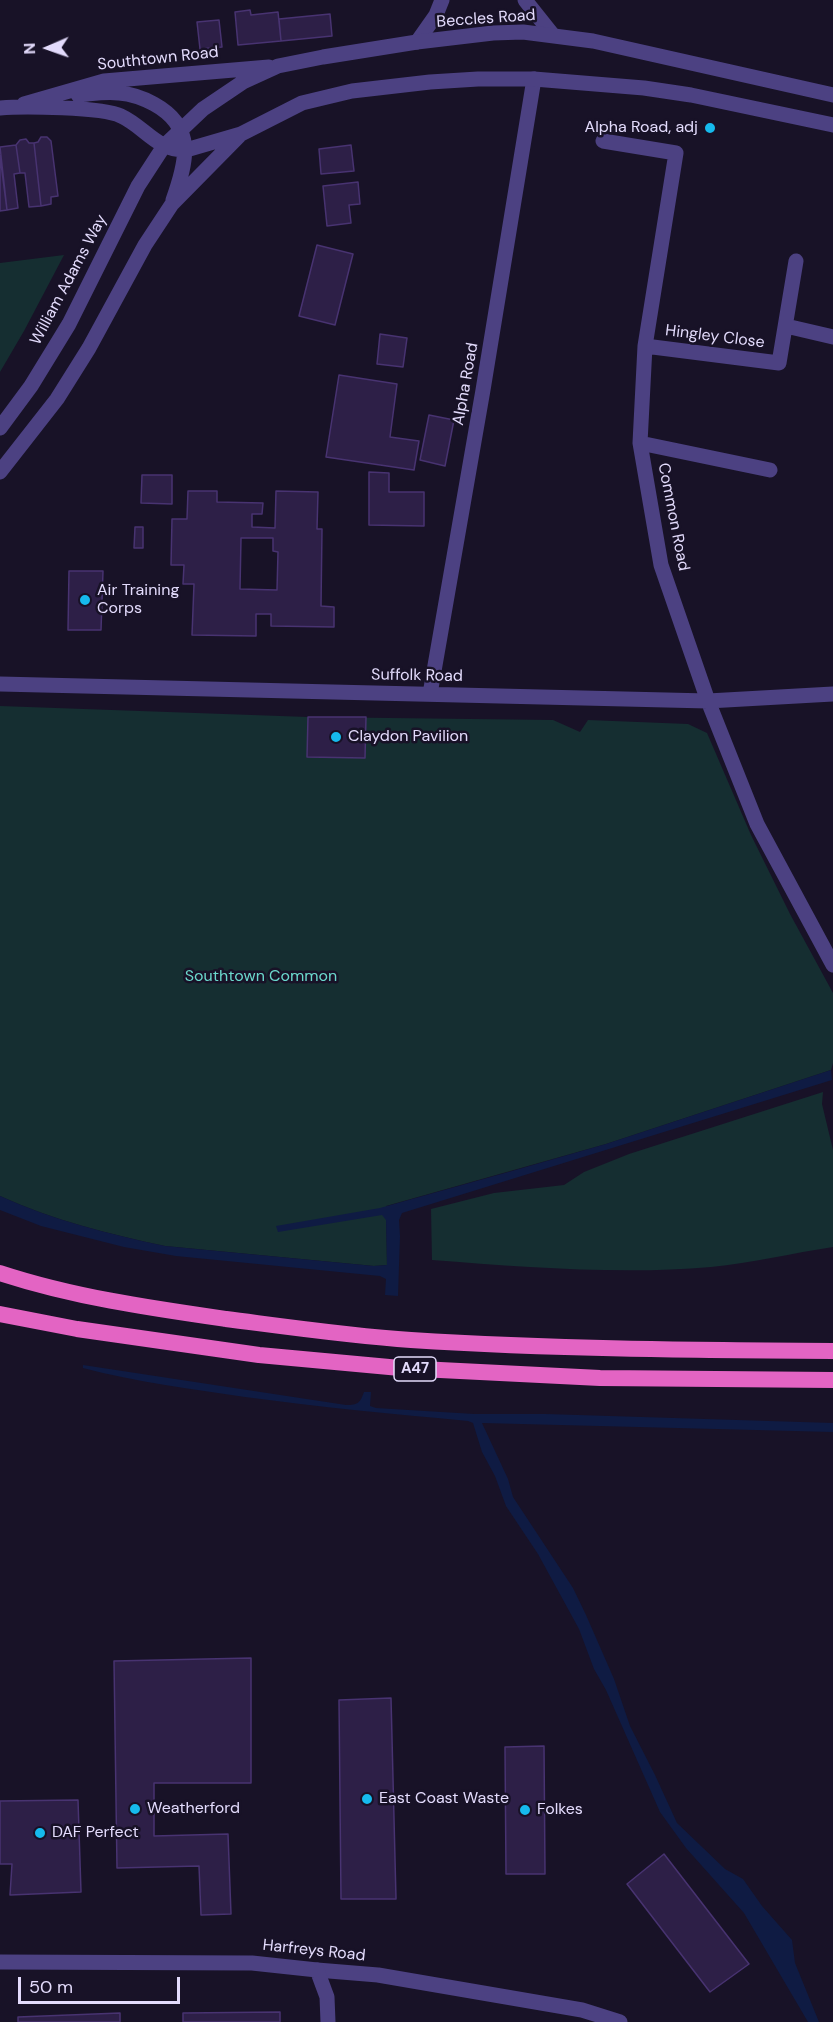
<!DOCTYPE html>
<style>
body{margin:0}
#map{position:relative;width:833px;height:2022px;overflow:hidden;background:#181227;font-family:"DM Sans",sans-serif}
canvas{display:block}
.north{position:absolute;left:18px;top:18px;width:60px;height:60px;-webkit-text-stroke:4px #181227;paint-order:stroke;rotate:268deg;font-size:16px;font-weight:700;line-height:24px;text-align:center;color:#e3dbfc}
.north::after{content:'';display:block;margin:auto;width:21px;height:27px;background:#e3dbfc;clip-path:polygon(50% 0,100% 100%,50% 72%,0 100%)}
.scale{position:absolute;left:18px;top:1977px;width:162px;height:27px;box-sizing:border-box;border:3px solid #e3dbfc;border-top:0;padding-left:8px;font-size:18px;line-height:21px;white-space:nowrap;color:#e3dbfc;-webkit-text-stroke:4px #181227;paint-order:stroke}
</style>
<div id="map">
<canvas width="833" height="2022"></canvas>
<div class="north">N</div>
<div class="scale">50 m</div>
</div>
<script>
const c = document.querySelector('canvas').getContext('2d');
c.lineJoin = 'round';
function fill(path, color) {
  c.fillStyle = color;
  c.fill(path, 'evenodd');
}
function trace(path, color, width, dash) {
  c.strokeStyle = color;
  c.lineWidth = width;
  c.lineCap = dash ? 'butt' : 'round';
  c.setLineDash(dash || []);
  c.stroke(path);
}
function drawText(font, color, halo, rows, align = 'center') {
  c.font = font + ' "DM Sans",sans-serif';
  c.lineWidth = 5;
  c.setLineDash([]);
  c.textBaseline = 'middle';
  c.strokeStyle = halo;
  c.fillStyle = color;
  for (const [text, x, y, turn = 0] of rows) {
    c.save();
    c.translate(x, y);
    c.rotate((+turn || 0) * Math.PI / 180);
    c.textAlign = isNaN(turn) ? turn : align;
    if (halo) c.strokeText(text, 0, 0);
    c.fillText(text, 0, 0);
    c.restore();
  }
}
const green = new Path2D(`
 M 64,255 L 24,331 L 0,372 L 0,263 Z
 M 0,706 L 308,717 L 553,720 L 580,732 L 588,720 L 688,724 L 707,733 L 751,835 L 790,914 L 833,993 L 833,1063 L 831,1070 L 606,1144 L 386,1206 L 387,1265 L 374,1266 L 165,1246 C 109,1234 52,1220 0,1196 Z
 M 823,1092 L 822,1104 L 833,1150 L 833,1247 C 793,1253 752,1263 711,1267 C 622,1275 522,1267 432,1260 L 431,1209 L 494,1193 L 564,1185 L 584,1172 L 629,1154 Z`);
const water = new Path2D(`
 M 831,1070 L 832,1080 L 402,1213 L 399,1220 L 400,1236 L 398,1296 L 385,1295 L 386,1279 L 380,1276 L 176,1256 L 124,1247 L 41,1226 L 0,1210 L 0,1196 C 52,1220 109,1234 165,1246 L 374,1266 L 387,1265 L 386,1220 L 382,1215 L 278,1232 L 276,1226 L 380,1208 L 512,1171 L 606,1144 Z
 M 83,1365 L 346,1405 C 358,1405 360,1403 364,1392 L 371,1392 L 370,1406 L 376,1408 L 474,1414 L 546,1414 L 833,1423 L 833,1432 L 482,1423 L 508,1479 L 513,1497 L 573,1588 L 586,1615 L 614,1679 L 630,1726 L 655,1775 L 677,1823 L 725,1869 L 743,1879 L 762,1906 L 792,1940 L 795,1963 L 819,2022 L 808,2022 L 744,1913 L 686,1848 L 660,1812 L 606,1690 L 594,1669 L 579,1629 L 538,1554 L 506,1506 L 495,1476 L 482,1452 L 473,1423 L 468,1421 C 393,1414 319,1407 245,1397 C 191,1389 136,1382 83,1368 Z`);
const building = new Path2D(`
 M 250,10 L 251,15 L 278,12 L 281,41 L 238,45 L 235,12 Z
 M 330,14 L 332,36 L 281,41 L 279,19 Z
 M 219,20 L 222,47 L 200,49 L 197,22 Z
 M 41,137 L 47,137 L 51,141 L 58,196 L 51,197 L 51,204 L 41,206 L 34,143 L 38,142 Z
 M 26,139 L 29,143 L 34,143 L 41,206 L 29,207 L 25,173 L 20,173 L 16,145 L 20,140 Z
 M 16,145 L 20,173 L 14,174 L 18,208 L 7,210 L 0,147 Z
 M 351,145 L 354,171 L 321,174 L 319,149 Z
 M 0,156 L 7,210 L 0,211 Z
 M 358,182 L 360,204 L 349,205 L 351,223 L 327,226 L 323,186 Z
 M 317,245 L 353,254 L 335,325 L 299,316 Z
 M 380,334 L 407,338 L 403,367 L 377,364 Z
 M 339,375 L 397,384 L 390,437 L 419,441 L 414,470 L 326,457 Z
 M 429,415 L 454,420 L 445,466 L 420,460 Z
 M 369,472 L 389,473 L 389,492 L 424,492 L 424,526 L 369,525 Z
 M 142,475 L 172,475 L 172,504 L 141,503 Z
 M 188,491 L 217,491 L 217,502 L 263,503 L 262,514 L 252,514 L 252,527 L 275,528 L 276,491 L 318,492 L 317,529 L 322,529 L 321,606 L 334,607 L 334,627 L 271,626 L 271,614 L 256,614 L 256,636 L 192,635 L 194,584 L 183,584 L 184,565 L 171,565 L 172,519 L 187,519 ZM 241,538 L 273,538 L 273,551 L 278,552 L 277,590 L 240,589 Z
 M 135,527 L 143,527 L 143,548 L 134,548 Z
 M 69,571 L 103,571 L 101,630 L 68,630 Z
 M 308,717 L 366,717 L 365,758 L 307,757 Z
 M 251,1658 L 251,1783 L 154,1783 L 154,1836 L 228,1834 L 231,1914 L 201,1915 L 199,1866 L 117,1868 L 114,1661 Z
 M 391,1698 L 396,1899 L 341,1899 L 339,1700 Z
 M 544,1746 L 545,1874 L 506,1874 L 505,1747 Z
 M 78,1800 L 81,1892 L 10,1895 L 12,1864 L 0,1864 L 0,1801 Z
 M 664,1854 L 749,1964 L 710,1992 L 627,1884 Z
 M 280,2012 L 280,2022 L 183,2022 L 183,2013 Z
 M 120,2013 L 120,2022 L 18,2022 L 18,2017 Z`);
const minor = new Path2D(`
 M 525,0 L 552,34
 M 417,42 L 436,15 L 442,0
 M 603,141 L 676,153 L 645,346 L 640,443 L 661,565 L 708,701 L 757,824 L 833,965
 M 786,326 L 833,337
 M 645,346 L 779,363 L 796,261
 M 640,443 L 770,470
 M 0,684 L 708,701 L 833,694
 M 430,694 L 483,390 L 534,79
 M 317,1970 L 378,1975 L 582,2010 L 620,2022`);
const tertiary = new Path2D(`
 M 78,95 C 91,94 106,91 119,93 C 132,94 143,98 154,104 C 196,127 187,161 173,200
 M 24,104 L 104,81 L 269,67
 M 0,108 C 23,106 103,107 121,116 C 145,127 157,151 186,150 L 241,134 L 302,103 L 352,91 L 430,82 L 478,79 L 534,79 L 644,88 L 691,95 L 833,125
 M 0,428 L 31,386 L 69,324 L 138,186 L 164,146 L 203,109 L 243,82 L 278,66 L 323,57 L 417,42 L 493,33 L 523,32 L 593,41 L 833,95
 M 0,472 L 57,399 L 89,348 L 145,245 L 172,204 L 239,136
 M 0,1962 L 252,1963 L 317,1970 L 327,1997 L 328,2022`);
const trunk = new Path2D(`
 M 0,1273 C 73,1297 150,1308 226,1319 C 288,1327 350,1336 411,1340 C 552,1349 692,1350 833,1351
 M 0,1314 L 77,1329 L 259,1355 L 400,1368 L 600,1378 L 833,1380`);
const markers = [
 [710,128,6,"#16baed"],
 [85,600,6,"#16baed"],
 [336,737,6,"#16baed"],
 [367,1799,6,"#16baed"],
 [135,1809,6,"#16baed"],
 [525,1810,6,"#16baed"],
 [40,1833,6,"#16baed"]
];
const shields = [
 [415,1369,42]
];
const shieldNames = [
 ["A47",415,1369]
];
const streetNames = [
 ["Beccles Road",486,19,-4],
 ["Southtown Road",158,59,-6],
 ["William Adams Way",69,280,-62],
 ["Hingley Close",715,337,7],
 ["Alpha Road",466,384,-80],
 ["Common Road",673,517,79],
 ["Suffolk Road",417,676,1],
 ["Harfreys Road",314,1951,6]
];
const poiNames = [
 ["Alpha Road, adj",698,128,"right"],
 ["Air Training",97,591],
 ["Corps",97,609],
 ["Claydon Pavilion",348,737],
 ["East Coast Waste",379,1799],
 ["Weatherford",147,1809],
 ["Folkes",537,1810],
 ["DAF Perfect",52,1833]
];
const parkNames = [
 ["Southtown Common",261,977]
];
fill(green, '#152e31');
fill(water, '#0f1b43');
fill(building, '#2d1f47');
trace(building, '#483371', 1.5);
trace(minor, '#4c4182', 15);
trace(tertiary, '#4c4182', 15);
trace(trunk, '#e364c3', 16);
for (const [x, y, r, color] of markers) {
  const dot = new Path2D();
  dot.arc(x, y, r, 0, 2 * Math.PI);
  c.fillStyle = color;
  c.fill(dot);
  trace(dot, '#181227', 2);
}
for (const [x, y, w] of shields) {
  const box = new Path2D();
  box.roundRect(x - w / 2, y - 12, w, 24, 4.5);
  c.fillStyle = '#181227';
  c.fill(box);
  trace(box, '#e3dbfc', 1.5);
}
drawText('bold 15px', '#e3dbfc', null, shieldNames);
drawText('16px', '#e3dbfc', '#181227', streetNames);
drawText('16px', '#e3dbfc', '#181227', poiNames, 'left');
drawText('16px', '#6bd8cc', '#181227', parkNames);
</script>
